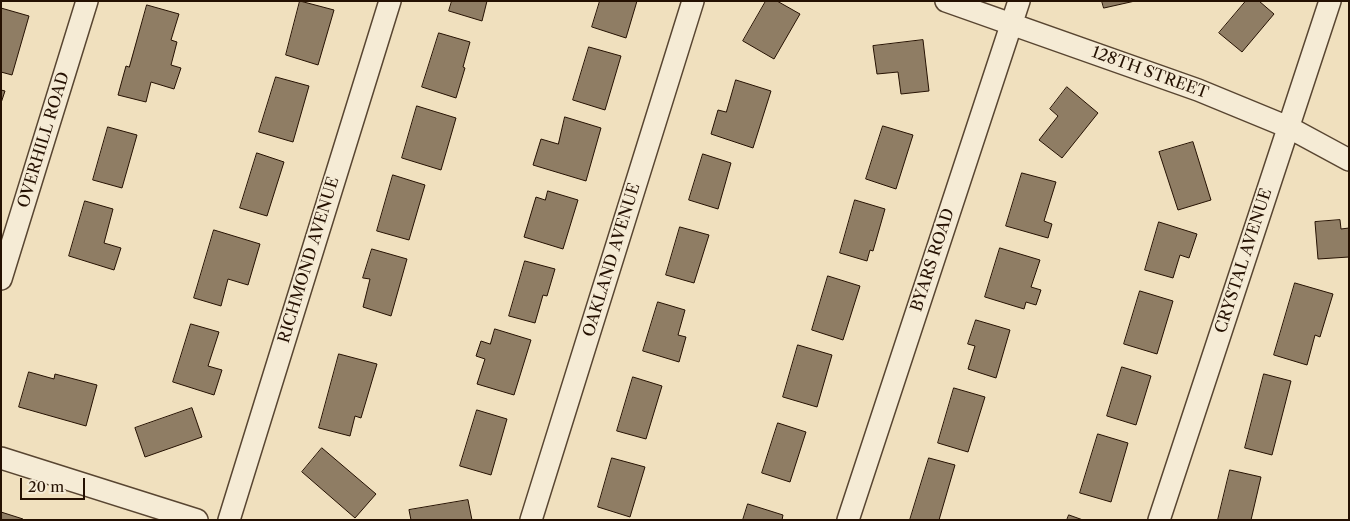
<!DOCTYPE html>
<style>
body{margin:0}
#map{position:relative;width:1350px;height:521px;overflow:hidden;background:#f0e0be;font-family:"Libre Caslon Text",serif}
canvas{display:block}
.frame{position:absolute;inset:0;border:2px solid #251102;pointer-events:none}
.scale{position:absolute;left:20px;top:478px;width:65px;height:22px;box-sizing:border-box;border:2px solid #251102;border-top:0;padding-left:6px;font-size:15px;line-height:18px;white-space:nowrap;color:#251102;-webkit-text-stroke:4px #f5ebd5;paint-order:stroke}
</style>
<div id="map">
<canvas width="1350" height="521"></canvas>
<div class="frame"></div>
<div class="scale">20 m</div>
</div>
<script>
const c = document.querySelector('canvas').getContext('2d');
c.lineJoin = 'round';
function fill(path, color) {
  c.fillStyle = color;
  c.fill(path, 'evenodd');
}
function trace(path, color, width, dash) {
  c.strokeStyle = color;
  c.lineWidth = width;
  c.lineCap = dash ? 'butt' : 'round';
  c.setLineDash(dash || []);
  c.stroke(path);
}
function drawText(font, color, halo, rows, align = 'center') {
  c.font = font + ' "Libre Caslon Text",serif';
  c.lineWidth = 4;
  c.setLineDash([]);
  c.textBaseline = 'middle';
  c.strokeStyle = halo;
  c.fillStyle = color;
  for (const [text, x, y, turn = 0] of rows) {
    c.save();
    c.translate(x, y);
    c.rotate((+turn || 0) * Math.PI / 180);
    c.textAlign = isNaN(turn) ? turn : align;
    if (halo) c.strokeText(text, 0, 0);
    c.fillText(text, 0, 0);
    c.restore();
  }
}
const building = new Path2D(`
 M 300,1 L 334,10 L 318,65 L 286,55 Z
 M 452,1 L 487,1 L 482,21 L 449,11 Z
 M 600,1 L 637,1 L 626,38 L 592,27 Z
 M 766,1 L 777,1 L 800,14 L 774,59 L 743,41 Z
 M 1102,1 L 1135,1 L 1104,8 Z
 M 1246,1 L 1259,1 L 1274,14 L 1242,52 L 1219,33 Z
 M 147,5 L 179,14 L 171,40 L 177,42 L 171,65 L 181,68 L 174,89 L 151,82 L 146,102 L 118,95 L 126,66 L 129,67 Z
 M 1,8 L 29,16 L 12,75 L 1,72 Z
 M 439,33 L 470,42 L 463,67 L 465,68 L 456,98 L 422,87 Z
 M 923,40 L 929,91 L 901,94 L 898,72 L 877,74 L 873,46 Z
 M 589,47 L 621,56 L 605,110 L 573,100 Z
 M 276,77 L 309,86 L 293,142 L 259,132 Z
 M 736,80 L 771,91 L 753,148 L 711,134 L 718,110 L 726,112 Z
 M 1067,87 L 1098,113 L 1062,158 L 1039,140 L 1058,116 L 1050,109 Z
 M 1,90 L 5,91 L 1,103 Z
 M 417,106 L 456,118 L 441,170 L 402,158 Z
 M 565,117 L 601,128 L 586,181 L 533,165 L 541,139 L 558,144 Z
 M 883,126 L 913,135 L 896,189 L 866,179 Z
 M 108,127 L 137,135 L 122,188 L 93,180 Z
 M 1193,142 L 1211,200 L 1178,210 L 1159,152 Z
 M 257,153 L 284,162 L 267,216 L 240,208 Z
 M 703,154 L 731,163 L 718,209 L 689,200 Z
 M 1022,173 L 1056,182 L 1044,221 L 1052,224 L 1048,238 L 1006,226 Z
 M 393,175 L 425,185 L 409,240 L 377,231 Z
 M 548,191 L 578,200 L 563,249 L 524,237 L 536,197 L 545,200 Z
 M 855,200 L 885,209 L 873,251 L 870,250 L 867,261 L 840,253 Z
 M 85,201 L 113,209 L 104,243 L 121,248 L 114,270 L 69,256 Z
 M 1340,220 L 1341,229 L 1349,228 L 1349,257 L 1318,259 L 1315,222 Z
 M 1159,222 L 1197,234 L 1189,258 L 1180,255 L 1173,278 L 1145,270 Z
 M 680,227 L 709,235 L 694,283 L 666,275 Z
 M 214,230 L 260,244 L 248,285 L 228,279 L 221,306 L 194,298 Z
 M 1000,248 L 1040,260 L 1031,287 L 1041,290 L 1036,305 L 1026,302 L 1024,309 L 985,297 Z
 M 372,249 L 407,259 L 391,316 L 363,307 L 370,279 L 363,278 Z
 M 525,261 L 555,269 L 547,296 L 543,295 L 535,323 L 509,316 Z
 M 828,276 L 860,286 L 843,340 L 812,330 Z
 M 1295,283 L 1333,294 L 1320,337 L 1315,335 L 1307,365 L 1274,355 Z
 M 1140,291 L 1173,301 L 1157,354 L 1124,344 Z
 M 658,302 L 685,310 L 678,335 L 686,337 L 679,362 L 643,351 Z
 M 976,320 L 1010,330 L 996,378 L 968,369 L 975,346 L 968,344 Z
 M 191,324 L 219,332 L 208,366 L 222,370 L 214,395 L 173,382 Z
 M 495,329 L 531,340 L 514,395 L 477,384 L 485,359 L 476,356 L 481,341 L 490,344 Z
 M 798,345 L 832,355 L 817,407 L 783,397 Z
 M 339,354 L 377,364 L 361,418 L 355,416 L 350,436 L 319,428 Z
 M 1122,367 L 1151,376 L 1136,425 L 1107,416 Z
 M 29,372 L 54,379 L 55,374 L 97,385 L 86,426 L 19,407 Z
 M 1264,374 L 1291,381 L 1272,455 L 1245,448 Z
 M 633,377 L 662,386 L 646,439 L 617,431 Z
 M 954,388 L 985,397 L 968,452 L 938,443 Z
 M 192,408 L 202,437 L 145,457 L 135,428 Z
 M 477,410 L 507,419 L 491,475 L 460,466 Z
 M 778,423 L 806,432 L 790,482 L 762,473 Z
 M 1098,434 L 1128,443 L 1111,502 L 1080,493 Z
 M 322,448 L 376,494 L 355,518 L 302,472 Z
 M 612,458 L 645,467 L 630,517 L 598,507 Z
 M 929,458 L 955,465 L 939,520 L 910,520 Z
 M 1230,470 L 1261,477 L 1251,520 L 1218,520 Z
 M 468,500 L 472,520 L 411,520 L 409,510 Z
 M 748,504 L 783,515 L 782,520 L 743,520 Z
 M 1,512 L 23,519 L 23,520 L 1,520 Z
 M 1069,515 L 1083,520 L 1067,520 Z`);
const minor = new Path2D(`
 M 946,1 L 1198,90 L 1288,127 L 1349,160
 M 1,279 L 87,1
 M 1,458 L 197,520
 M 229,520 L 390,1
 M 531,520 L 693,1
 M 848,520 L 1019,1
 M 1159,520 L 1330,1`);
const streetNames = [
 ["128TH STREET",1150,73,20],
 ["OVERHILL ROAD",44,140,-73],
 ["RICHMOND AVENUE",309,260,-73],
 ["OAKLAND AVENUE",612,260,-73],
 ["BYARS ROAD",933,260,-72],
 ["CRYSTAL AVENUE",1244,261,-72]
];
fill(building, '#8f7d64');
trace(building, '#251102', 1);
trace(minor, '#584531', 24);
trace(minor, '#f5ebd5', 21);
drawText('16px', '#251102', '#f5ebd5', streetNames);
</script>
